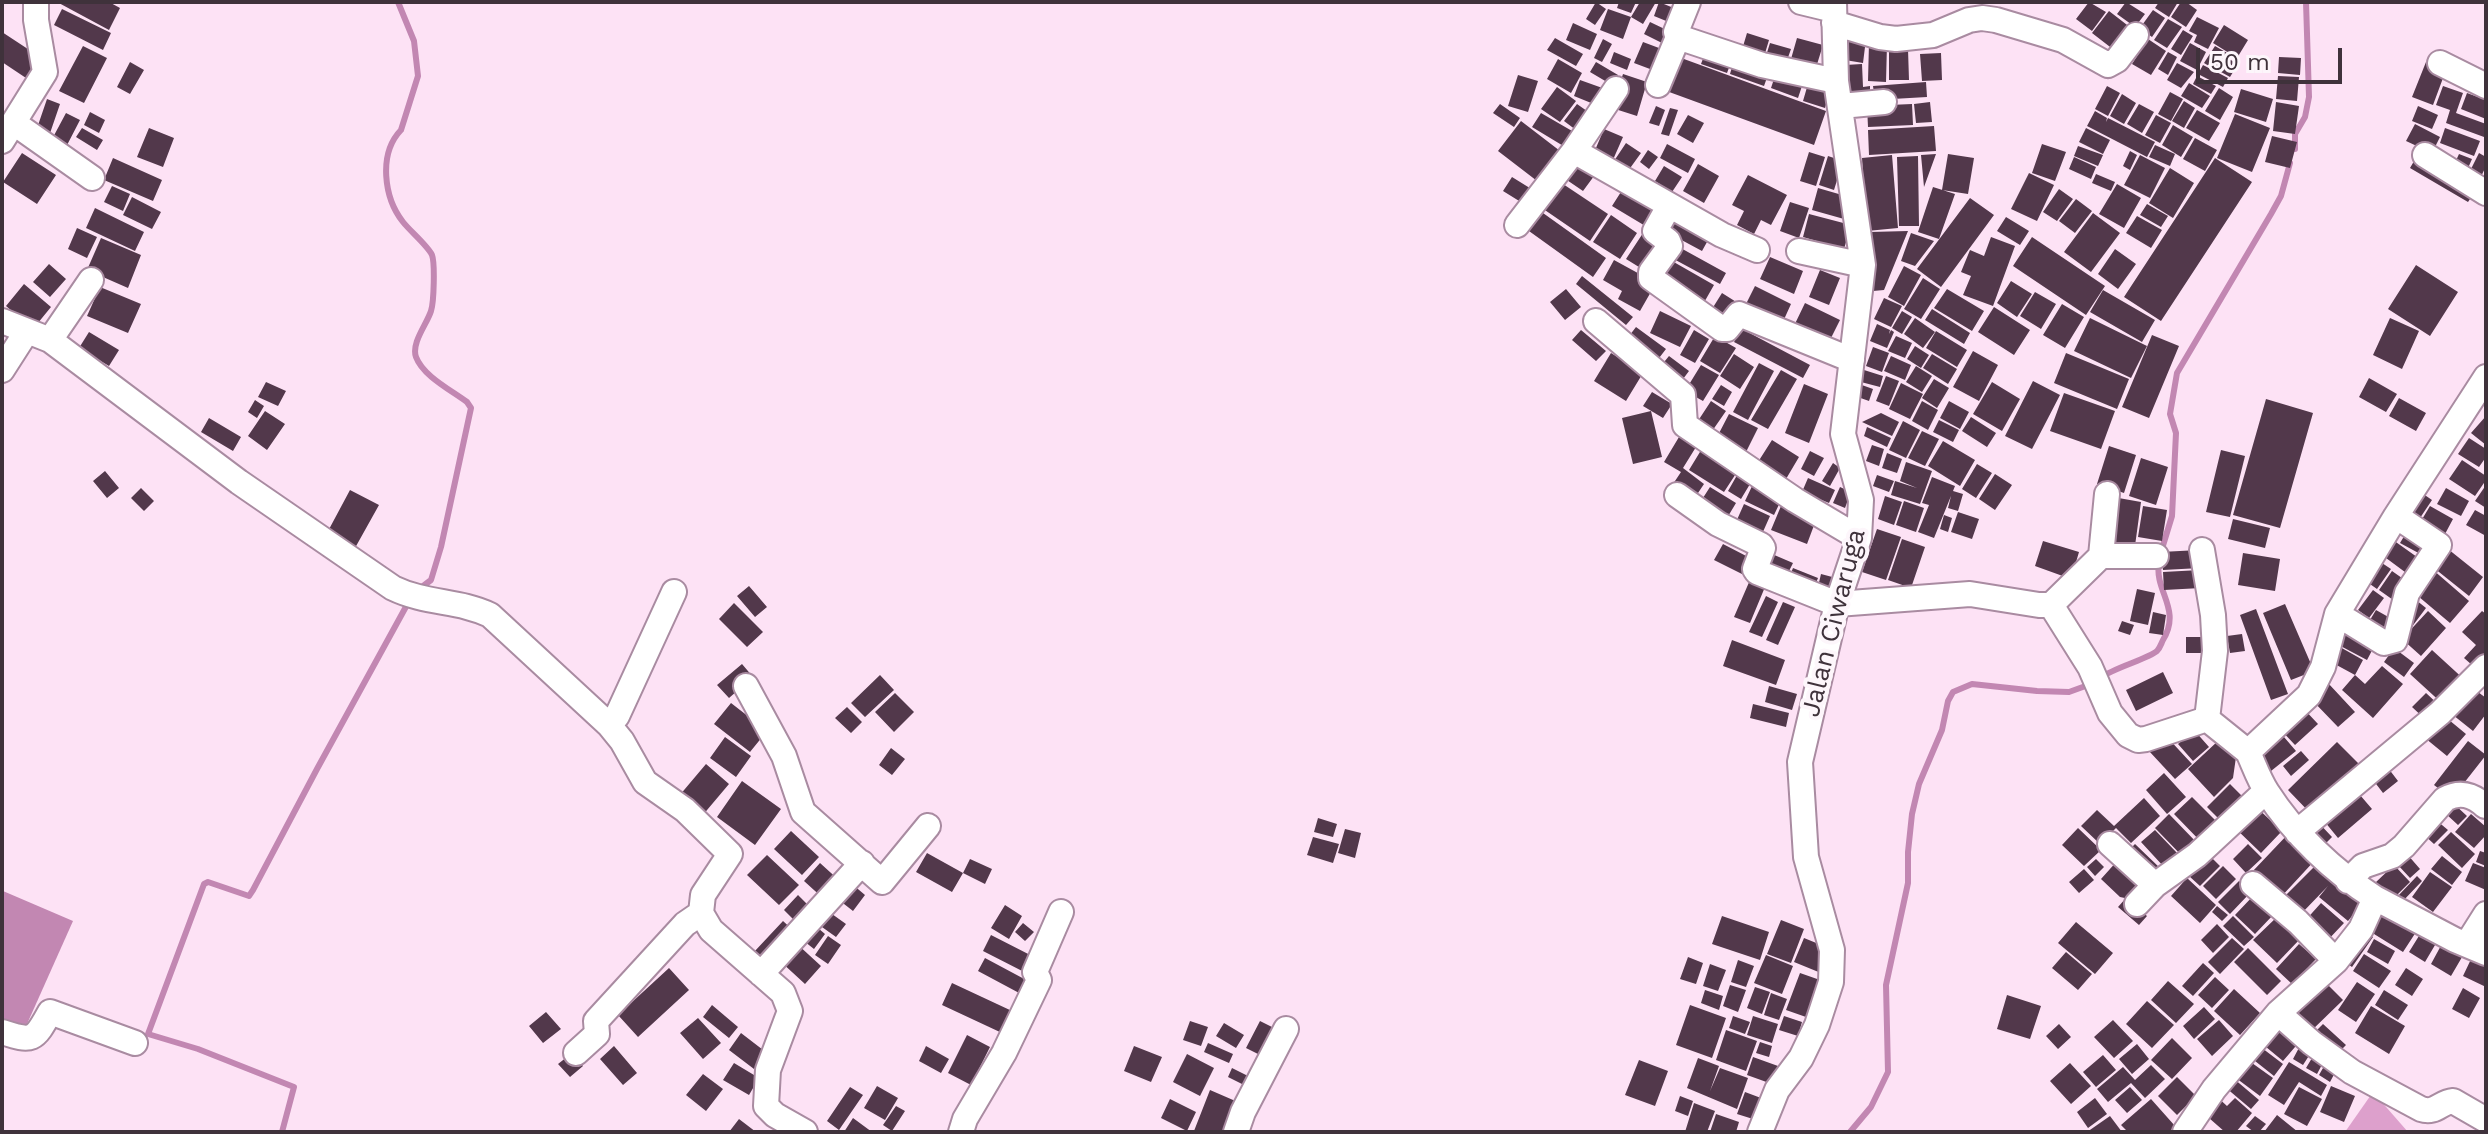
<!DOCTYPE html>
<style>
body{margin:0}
#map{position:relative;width:2488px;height:1134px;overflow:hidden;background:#fde2f5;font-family:"Work Sans",sans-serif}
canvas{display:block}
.frame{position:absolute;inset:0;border:4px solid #3f323b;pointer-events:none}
.scale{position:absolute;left:2196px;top:48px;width:146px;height:36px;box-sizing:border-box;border:4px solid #3f323b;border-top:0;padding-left:10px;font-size:24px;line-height:28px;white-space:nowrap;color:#3f323b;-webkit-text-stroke:6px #fdf6fb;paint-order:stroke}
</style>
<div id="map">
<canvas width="2488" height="1134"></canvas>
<div class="frame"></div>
<div class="scale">50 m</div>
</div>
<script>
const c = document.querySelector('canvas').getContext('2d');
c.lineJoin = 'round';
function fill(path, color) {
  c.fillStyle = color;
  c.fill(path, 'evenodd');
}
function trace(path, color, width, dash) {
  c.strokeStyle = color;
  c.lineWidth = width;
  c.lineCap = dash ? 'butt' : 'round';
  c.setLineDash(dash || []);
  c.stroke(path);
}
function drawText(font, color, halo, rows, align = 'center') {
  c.font = font + ' "Work Sans",sans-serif';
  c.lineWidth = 8;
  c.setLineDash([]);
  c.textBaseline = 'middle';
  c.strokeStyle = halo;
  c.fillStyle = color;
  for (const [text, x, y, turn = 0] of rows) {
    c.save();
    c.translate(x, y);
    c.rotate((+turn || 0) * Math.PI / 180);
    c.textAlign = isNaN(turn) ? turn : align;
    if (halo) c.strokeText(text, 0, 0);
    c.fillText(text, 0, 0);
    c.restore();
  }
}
const forest = new Path2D(`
 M 2373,1092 L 2408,1132 L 2345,1132 Z`);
const water = new Path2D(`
 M 3,891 L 73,921 L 23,1033 L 2,1025 Z`);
const stream = new Path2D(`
 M 398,2 L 414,41 L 418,76 L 401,130 C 378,154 384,198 403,222 C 410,231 428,246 432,255 C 435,263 434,302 431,311 C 427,324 411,343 416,357 C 423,376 451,390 467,402 L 471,408 L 441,547 L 431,580 L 418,590
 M 2295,149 L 2295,134 L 2305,117 L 2309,97 L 2306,2
 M 2161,552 L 2172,516 L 2176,433 L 2170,414 L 2177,373 L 2271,214 L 2281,196 L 2290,163
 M 2100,678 C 2115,667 2148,659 2157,651 C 2160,648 2161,644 2163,640 C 2182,609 2154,591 2159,563
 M 282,1132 L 294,1087 L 198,1049 L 148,1034 L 204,884 L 208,882 L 249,896 L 253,890 L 317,769 L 408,603
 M 1850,1132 L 1871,1107 L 1888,1072 L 1886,985 L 1908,883 L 1908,852 L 1912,814 L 1919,784 L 1942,730 L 1948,701 L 1953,692 L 1972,684 L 2037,691 L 2069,692 L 2091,684`);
const building = new Path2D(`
 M 57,2 L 109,2 L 120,8 L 109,30 Z
 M 1596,2 L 1606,9 L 1595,25 L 1586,19 Z
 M 1619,2 L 1636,2 L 1631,13 L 1617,8 Z
 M 1640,2 L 1656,2 L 1643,24 L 1631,17 Z
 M 1659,2 L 1681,11 L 1676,25 L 1654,16 Z
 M 2089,2 L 2106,12 L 2092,31 L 2076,19 Z
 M 2126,2 L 2145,14 L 2135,27 L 2117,14 Z
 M 2159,2 L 2178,2 L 2169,17 L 2155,8 Z
 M 2181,2 L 2186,2 L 2197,10 L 2186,27 L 2171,17 Z
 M 62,9 L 111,33 L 103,50 L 54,25 Z
 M 1608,9 L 1631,17 L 1623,39 L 1600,30 Z
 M 2153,10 L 2165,18 L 2152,37 L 2140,28 Z
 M 2109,11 L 2131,28 L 2114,50 L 2092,33 Z
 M 2197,17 L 2219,28 L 2208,49 L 2194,42 L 2197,35 L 2189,31 Z
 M 2168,19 L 2182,27 L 2167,48 L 2154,40 Z
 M 1650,22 L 1673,33 L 1666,45 L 1644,34 Z
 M 1573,23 L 1597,34 L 1590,50 L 1566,40 Z
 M 2224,25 L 2248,40 L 2237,58 L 2213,43 Z
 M 2183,30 L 2193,36 L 2181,55 L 2171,49 Z
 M 2,32 L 40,57 L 26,78 L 2,62 Z
 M 1747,33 L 1769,40 L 1763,60 L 1741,53 Z
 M 1848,37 L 1866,39 L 1863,63 L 1845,60 Z
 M 1555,38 L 1583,54 L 1576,66 L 1547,50 Z
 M 1797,38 L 1823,45 L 1814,74 L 1789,66 Z
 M 1603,39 L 1612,44 L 1602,62 L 1594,58 Z
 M 2148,39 L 2166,51 L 2151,75 L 2132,64 Z
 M 1643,42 L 1667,51 L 1658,72 L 1634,63 Z
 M 1770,43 L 1791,49 L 1785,66 L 1765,59 Z
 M 1869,43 L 1887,44 L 1886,82 L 1868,81 Z
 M 2190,43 L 2206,52 L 2197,70 L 2180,61 Z
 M 83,46 L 107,58 L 84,103 L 59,91 Z
 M 2215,46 L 2229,54 L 2219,72 L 2204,63 Z
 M 1707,48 L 1733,57 L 1727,73 L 1701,64 Z
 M 1889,49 L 1908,49 L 1909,80 L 1889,80 Z
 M 1614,52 L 1631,59 L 1627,70 L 1610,63 Z
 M 2168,52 L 2177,57 L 2168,75 L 2158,69 Z
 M 1941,53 L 1942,80 L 1922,81 L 1920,54 Z
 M 1673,55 L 1826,111 L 1814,145 L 1661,89 Z
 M 2279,57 L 2301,58 L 2300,75 L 2278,73 Z
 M 1558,59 L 1582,73 L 1571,93 L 1547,79 Z
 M 2229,59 L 2238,64 L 2230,77 L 2221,72 Z
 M 1734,60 L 1769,72 L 1764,86 L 1730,74 Z
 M 130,62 L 144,70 L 130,94 L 117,87 Z
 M 1596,62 L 1618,75 L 1612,85 L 1590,72 Z
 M 2426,62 L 2446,70 L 2433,105 L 2412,97 Z
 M 2177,63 L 2194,72 L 2181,88 L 2167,80 Z
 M 1862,64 L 1863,87 L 1870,86 L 1870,99 L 1851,100 L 1850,86 L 1847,87 L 1845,65 Z
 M 2203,65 L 2228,78 L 2223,87 L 2198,74 Z
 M 1777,70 L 1804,80 L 1798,98 L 1771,88 Z
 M 1623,74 L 1647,82 L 1637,116 L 1612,108 Z
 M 1518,75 L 1538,81 L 1528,112 L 1508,106 Z
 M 2197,76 L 2216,86 L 2211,94 L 2193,84 Z
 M 2278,76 L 2299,77 L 2297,101 L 2276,99 Z
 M 1810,77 L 1832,85 L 1825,108 L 1803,101 Z
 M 1580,80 L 1608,90 L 1601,107 L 1574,96 Z
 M 1926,82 L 1927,97 L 1875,100 L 1873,86 Z
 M 2189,83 L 2210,96 L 2202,108 L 2181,96 Z
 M 2107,86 L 2120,93 L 2108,116 L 2095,109 Z
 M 2443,86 L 2463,93 L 2456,113 L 2486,124 L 2484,137 L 2446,123 L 2450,110 L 2436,105 Z
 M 1557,87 L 1576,101 L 1560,122 L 1541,109 Z
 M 2219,88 L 2233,97 L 2220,120 L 2205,111 Z
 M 2241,89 L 2273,99 L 2266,122 L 2234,112 Z
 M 2170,92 L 2183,99 L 2171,121 L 2158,114 Z
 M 2467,93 L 2486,100 L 2486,119 L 2461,109 Z
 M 2122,94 L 2136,103 L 2124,124 L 2110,116 Z
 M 47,99 L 60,104 L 48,139 L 35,134 Z
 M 2184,101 L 2195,108 L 2184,128 L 2172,121 Z
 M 1930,102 L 1932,122 L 1916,123 L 1914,104 Z
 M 2276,102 L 2299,106 L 2295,134 L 2273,131 Z
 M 1500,104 L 1520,118 L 1514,127 L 1493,113 Z
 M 1577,104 L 1594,116 L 1580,133 L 1564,121 Z
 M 1912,104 L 1913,125 L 1868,127 L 1867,106 Z
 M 2139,104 L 2154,112 L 2142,133 L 2127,124 Z
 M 1656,106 L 1665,110 L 1659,126 L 1649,123 Z
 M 2418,106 L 2438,115 L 2432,129 L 2412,121 Z
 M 1670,108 L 1678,110 L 1669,136 L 1661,134 Z
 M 2197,110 L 2220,123 L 2209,141 L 2186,128 Z
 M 2095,111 L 2107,118 L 2106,122 L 2108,118 L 2155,142 L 2147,157 L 2087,126 Z
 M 90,112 L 105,120 L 99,133 L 84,125 Z
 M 66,113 L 80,120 L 65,149 L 51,141 Z
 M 1541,113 L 1579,135 L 1570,150 L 1532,127 Z
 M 2235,114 L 2270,128 L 2252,172 L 2217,158 Z
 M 1688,115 L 1704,123 L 1693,143 L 1677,134 Z
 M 2156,115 L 2171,123 L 2160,143 L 2145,135 Z
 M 1521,121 L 1564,154 L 1541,184 L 1498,151 Z
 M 2415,124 L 2440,137 L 2432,153 L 2406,141 Z
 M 2173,125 L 2193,137 L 2181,157 L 2162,145 Z
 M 1934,126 L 1936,151 L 1869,155 L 1868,130 Z
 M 82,128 L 103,140 L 97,150 L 76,137 Z
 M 149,128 L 174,138 L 163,167 L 137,157 Z
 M 2086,128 L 2110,140 L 2103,154 L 2079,142 Z
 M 2445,128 L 2480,141 L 2474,156 L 2440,143 Z
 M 1604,129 L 1623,137 L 1612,162 L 1593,155 Z
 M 2272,136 L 2297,142 L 2290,168 L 2265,162 Z
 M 2195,138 L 2217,150 L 2205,171 L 2183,159 Z
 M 1626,143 L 1641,153 L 1628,171 L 1614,161 Z
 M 1667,144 L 1695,159 L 1688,173 L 1660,158 Z
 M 2042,144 L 2066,152 L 2055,181 L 2032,173 Z
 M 2155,145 L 2175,154 L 2170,166 L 2149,157 Z
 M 2078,146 L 2103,155 L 2098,166 L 2074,156 Z
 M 1648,150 L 1658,157 L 1649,169 L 1640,162 Z
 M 2130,151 L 2137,155 L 2130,170 L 2123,166 Z
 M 1809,152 L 1825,157 L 1816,186 L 1800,181 Z
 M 22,153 L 56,175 L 37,204 L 3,182 Z
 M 2479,153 L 2486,157 L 2486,166 L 2479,181 L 2468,175 Z
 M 1936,154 L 1924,187 L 1921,155 Z
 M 1948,154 L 1974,158 L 1968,194 L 1942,190 Z
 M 2459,154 L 2472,159 L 2465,175 L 2452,169 Z
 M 1892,155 L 1898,228 L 1867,231 L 1862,158 Z
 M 2140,155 L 2165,168 L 2150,198 L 2124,185 Z
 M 1574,156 L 1597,172 L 1583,191 L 1561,176 Z
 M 1828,156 L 1843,161 L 1834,190 L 1819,185 Z
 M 1918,156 L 1919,226 L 1899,226 L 1897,157 Z
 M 2417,156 L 2476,190 L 2468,202 L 2410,168 Z
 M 2074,157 L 2096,167 L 2091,179 L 2069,169 Z
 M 113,158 L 162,180 L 153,201 L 104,180 Z
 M 2215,158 L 2252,182 L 2161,321 L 2124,297 Z
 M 1698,164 L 1719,176 L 1704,203 L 1683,191 Z
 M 1664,166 L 1682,177 L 1672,192 L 1655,181 Z
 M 2170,168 L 2194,183 L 2173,218 L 2149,203 Z
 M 2029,173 L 2054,185 L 2037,221 L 2011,209 Z
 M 2096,174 L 2115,182 L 2111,191 L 2092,183 Z
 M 1748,175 L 1787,195 L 1771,225 L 1761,220 L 1754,234 L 1737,225 L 1744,211 L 1732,205 Z
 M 1512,177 L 1533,190 L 1524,204 L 1503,191 Z
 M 1557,180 L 1608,214 L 1590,241 L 1539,206 Z
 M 1626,184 L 1665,209 L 1652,230 L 1612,206 Z
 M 2117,184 L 2141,198 L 2124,228 L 2099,214 Z
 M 112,186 L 130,194 L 123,211 L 104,202 Z
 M 1933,187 L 1955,194 L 1939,239 L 1918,232 Z
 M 1818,188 L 1849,197 L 1844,219 L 1812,210 Z
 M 2059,189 L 2073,199 L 2057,221 L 2043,212 Z
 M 132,197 L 161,212 L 152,229 L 123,215 Z
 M 1970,198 L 1994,215 L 1941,287 L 1917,269 Z
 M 2076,199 L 2092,211 L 2075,233 L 2059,221 Z
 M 1790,202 L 1809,208 L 1799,238 L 1780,231 Z
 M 2147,204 L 2168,216 L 2161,227 L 2140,215 Z
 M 95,208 L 144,232 L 135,251 L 86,228 Z
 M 1536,208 L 1606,258 L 1593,277 L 1522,226 Z
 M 1670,211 L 1712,233 L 1702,251 L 1661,229 Z
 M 2093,213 L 2120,233 L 2091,272 L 2064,252 Z
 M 1809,214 L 1851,225 L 1844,249 L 1803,237 Z
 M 1611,215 L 1637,233 L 1620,259 L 1593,242 Z
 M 2137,216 L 2162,230 L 2151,248 L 2126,233 Z
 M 2006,217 L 2029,231 L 2020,245 L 1997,231 Z
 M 77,228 L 97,237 L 87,258 L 68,249 Z
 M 1645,230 L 1665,243 L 1647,272 L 1626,259 Z
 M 1908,231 L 1884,290 L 1873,291 L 1870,232 Z
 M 1911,233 L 1934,241 L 1915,266 L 1901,261 Z
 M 1991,237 L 2015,246 L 1993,306 L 1963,295 L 1971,276 L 1961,272 L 1970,250 L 1984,256 Z
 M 2032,237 L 2105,286 L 2086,315 L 2013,266 Z
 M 101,238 L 141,255 L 128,288 L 87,270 Z
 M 1677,246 L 1726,273 L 1720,284 L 1670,257 Z
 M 2115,249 L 2136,264 L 2118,289 L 2098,274 Z
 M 1770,257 L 1803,271 L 1794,294 L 1760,279 Z
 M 1614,260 L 1656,283 L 1640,311 L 1618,299 L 1622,291 L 1603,280 Z
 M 1672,261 L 1714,285 L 1702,306 L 1659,282 Z
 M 49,264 L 66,279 L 50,297 L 33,282 Z
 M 2416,265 L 2458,292 L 2430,336 L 2388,309 Z
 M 1904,266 L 1921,275 L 1904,306 L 1888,297 Z
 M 1820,270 L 1840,278 L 1829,305 L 1809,297 Z
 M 1582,276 L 1633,317 L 1626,325 L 1576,284 Z
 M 1923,278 L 1940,289 L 1921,319 L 1904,309 Z
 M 2011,281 L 2032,294 L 2017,317 L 1997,303 Z
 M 24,284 L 51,307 L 33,329 L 6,306 Z
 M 1755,286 L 1791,304 L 1781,326 L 1744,308 Z
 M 100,287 L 141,304 L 128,333 L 87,316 Z
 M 1566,289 L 1581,307 L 1565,320 L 1550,302 Z
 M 1947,289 L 1984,311 L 1972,331 L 1934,308 Z
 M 2103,290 L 2155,320 L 2142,342 L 2090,312 Z
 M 2035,292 L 2056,304 L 2041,329 L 2020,316 Z
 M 1722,293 L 1741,305 L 1726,328 L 1707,317 Z
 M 1884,298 L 1902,306 L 1891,327 L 1874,319 Z
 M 1805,303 L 1840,320 L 1827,346 L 1792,330 Z
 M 2062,304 L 2084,317 L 2065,348 L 2043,335 Z
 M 1994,307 L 2030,330 L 2014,355 L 1978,332 Z
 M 1932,309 L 1970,333 L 1964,344 L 1925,320 Z
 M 1660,311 L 1691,326 L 1680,347 L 1650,333 Z
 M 1902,311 L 1912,317 L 1902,334 L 1892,328 Z
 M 1915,318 L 1935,332 L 1923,348 L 1904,334 Z
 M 2090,318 L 2147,346 L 2131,378 L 2074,351 Z
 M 2390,318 L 2419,331 L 2402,369 L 2373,355 Z
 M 1877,324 L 1890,330 L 1889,334 L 1891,330 L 1894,332 L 1887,348 L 1870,341 Z
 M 1636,327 L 1666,349 L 1656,362 L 1626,340 Z
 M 1742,329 L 1810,365 L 1803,378 L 1734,342 Z
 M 1581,330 L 1606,351 L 1596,361 L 1572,340 Z
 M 1694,330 L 1709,339 L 1695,363 L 1680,355 Z
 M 1936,331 L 1967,350 L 1957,367 L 1926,348 Z
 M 89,332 L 119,350 L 109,366 L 79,348 Z
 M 2152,335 L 2179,346 L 2149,418 L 2122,407 Z
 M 1715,336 L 1736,348 L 1720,373 L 1700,361 Z
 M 1896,336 L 1912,343 L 1905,358 L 1888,351 Z
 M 1915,346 L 1929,355 L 1921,368 L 1907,359 Z
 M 1873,347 L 1889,353 L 1882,372 L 1866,366 Z
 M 1973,351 L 1998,365 L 1979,401 L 1953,387 Z
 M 1611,353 L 1643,373 L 1626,401 L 1594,381 Z
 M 2066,353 L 2129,379 L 2117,409 L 2054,383 Z
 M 1734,354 L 1754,367 L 1740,389 L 1720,376 Z
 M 1932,354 L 1957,369 L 1948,384 L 1923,368 Z
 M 1669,356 L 1689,371 L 1680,383 L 1660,367 Z
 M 1891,356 L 1911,365 L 1905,380 L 1884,371 Z
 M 1759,363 L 1774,371 L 1748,420 L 1733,412 Z
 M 1701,365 L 1719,375 L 1703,401 L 1685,391 Z
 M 1916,366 L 1932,376 L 1922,392 L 1906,382 Z
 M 1781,370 L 1797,379 L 1768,429 L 1751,420 Z
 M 1864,370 L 1883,376 L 1880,387 L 1861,382 Z
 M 1886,376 L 1899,381 L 1889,406 L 1876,401 Z
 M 2369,378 L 2397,394 L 2386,412 L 2359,397 Z
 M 1934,379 L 1949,388 L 1937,408 L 1922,398 Z
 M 2033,381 L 2060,395 L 2032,449 L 2005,436 Z
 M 266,382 L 286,391 L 278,406 L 258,397 Z
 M 1992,382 L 2020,399 L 2002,431 L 1973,414 Z
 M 1901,383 L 1923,394 L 1910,419 L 1889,409 Z
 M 1804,384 L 1828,394 L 1809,443 L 1785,433 Z
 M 1859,384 L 1873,389 L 1869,401 L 1855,396 Z
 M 1721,385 L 1732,392 L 1724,406 L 1712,399 Z
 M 1652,392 L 1672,404 L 1663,418 L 1643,406 Z
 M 2064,393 L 2115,411 L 2101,449 L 2050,431 Z
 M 2399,398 L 2426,413 L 2416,431 L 2389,416 Z
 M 2266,399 L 2313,413 L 2280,528 L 2233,515 Z
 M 255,400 L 264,406 L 257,418 L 248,412 Z
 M 1711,401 L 1726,411 L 1708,437 L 1694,427 Z
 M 1922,401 L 1938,410 L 1928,430 L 1912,421 Z
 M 1949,401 L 1969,412 L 1960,429 L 1940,418 Z
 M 265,411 L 285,424 L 267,450 L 248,436 Z
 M 1651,411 L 1662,457 L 1633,464 L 1622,418 Z
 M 1881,413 L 1899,422 L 1892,436 L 1862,422 Z
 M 1729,414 L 1758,428 L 1745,454 L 1716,439 Z
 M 2486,416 L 2486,445 L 2471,433 Z
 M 1971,417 L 1996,433 L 1987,447 L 1962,431 Z
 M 209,418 L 241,437 L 233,451 L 201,432 Z
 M 1939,420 L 1959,430 L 1953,442 L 1933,432 Z
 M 1903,421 L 1920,430 L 1906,458 L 1889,450 Z
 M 1867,427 L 1891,438 L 1887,447 L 1864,436 Z
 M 1922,431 L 1939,439 L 1925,466 L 1908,458 Z
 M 1679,437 L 1696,447 L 1683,468 L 1704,484 L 1694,499 L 1673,484 L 1681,472 L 1664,462 Z
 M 2469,438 L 2486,449 L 2486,457 L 2479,467 L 2458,454 Z
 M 1772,440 L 1799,457 L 1786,479 L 1758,462 Z
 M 1943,441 L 1975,460 L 1960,486 L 1928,466 Z
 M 1872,445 L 1884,449 L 1879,466 L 1866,461 Z
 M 2109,446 L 2136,455 L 2124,493 L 2097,484 Z
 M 1703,447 L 1739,469 L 1724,492 L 1689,470 Z
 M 2221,450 L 2245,456 L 2230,517 L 2206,512 Z
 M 1810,451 L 1824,458 L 1814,476 L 1801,469 Z
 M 1887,453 L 1902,459 L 1897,473 L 1882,468 Z
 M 2141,458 L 2168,467 L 2156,505 L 2129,496 Z
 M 2462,460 L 2486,476 L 2486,480 L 2475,496 L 2449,479 Z
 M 1906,462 L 1932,471 L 1920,504 L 1891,495 L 1895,481 L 1917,488 L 1900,481 Z
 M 1833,463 L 1840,468 L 1830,486 L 1822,481 Z
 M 1977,464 L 1992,473 L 1976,498 L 1962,489 Z
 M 1740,470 L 1753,479 L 1741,499 L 1728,491 Z
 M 105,471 L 119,488 L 107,498 L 93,481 Z
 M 1995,474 L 2012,485 L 1995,510 L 1979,499 Z
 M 1877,475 L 1894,481 L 1889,492 L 1873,486 Z
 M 1932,477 L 1955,486 L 1953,491 L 1963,494 L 1958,511 L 1948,508 L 1951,496 L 1934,538 L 1918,532 L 1929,505 L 1922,503 Z
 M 1808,478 L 1835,490 L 1829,503 L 1802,492 Z
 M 1754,482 L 1783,496 L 1774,515 L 1745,501 Z
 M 2486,485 L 2486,508 L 2475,501 Z
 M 1710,487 L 1736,503 L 1727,518 L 1701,501 Z
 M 1840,487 L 1851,492 L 1845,508 L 1833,503 Z
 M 141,488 L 154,501 L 144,511 L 131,498 Z
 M 2446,488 L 2469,501 L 2461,516 L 2437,504 Z
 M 2416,489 L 2432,500 L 2416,524 L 2400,514 Z
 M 350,490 L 379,505 L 355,548 L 327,533 Z
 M 1885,496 L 1902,502 L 1894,525 L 1878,519 Z
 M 2113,497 L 2141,502 L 2134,553 L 2105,549 Z
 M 1904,501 L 1924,508 L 1916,532 L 1896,525 Z
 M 1744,504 L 1770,516 L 1762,534 L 1736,522 Z
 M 1781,506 L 1816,520 L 1807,544 L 1771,530 Z
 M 2143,506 L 2167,510 L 2162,541 L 2138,537 Z
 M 2430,506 L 2453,519 L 2445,534 L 2421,521 Z
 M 2475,510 L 2486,516 L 2486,536 L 2466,525 Z
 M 1958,512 L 1979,519 L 1972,539 L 1951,532 Z
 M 1944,515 L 1952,518 L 1948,532 L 1940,529 Z
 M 2233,519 L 2270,528 L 2265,548 L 2228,539 Z
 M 2409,528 L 2432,541 L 2424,556 L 2400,543 Z
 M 1877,529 L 1901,537 L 1886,580 L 1862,572 Z
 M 1902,539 L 1925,547 L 1911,588 L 1888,580 Z
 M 2393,540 L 2424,562 L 2413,578 L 2382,555 Z
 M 2043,541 L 2079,552 L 2071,579 L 2035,566 Z
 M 1723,544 L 1752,559 L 1744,575 L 1714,560 Z
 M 2443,545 L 2483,577 L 2469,596 L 2429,564 Z
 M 2199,550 L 2200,568 L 2163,570 L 2161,552 Z
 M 2243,553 L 2280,559 L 2275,591 L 2238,585 Z
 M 1772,554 L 1793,563 L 1786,577 L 1766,567 Z
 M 2373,557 L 2391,569 L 2377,589 L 2360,577 Z
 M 1793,568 L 1818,578 L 1812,593 L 1787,583 Z
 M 2432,569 L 2469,601 L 2450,623 L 2412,591 Z
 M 2200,570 L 2201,588 L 2164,590 L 2163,572 Z
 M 2392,571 L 2409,583 L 2396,602 L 2379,590 Z
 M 1821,574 L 1836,578 L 1832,595 L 1817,591 Z
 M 1750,580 L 1765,587 L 1750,623 L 1734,617 Z
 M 749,586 L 767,607 L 755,617 L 737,596 Z
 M 2137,589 L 2155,593 L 2148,625 L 2130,621 Z
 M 2373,590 L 2384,598 L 2369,618 L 2358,610 Z
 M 1766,596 L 1778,602 L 1762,637 L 1749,632 Z
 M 2416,600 L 2426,608 L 2411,628 L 2401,620 Z
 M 1783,602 L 1795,607 L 1778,645 L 1766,640 Z
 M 734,603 L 763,632 L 747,647 L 719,619 Z
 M 2285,604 L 2314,671 L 2291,680 L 2263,613 Z
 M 2256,609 L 2288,694 L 2271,700 L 2240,615 Z
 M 2376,610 L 2399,623 L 2391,638 L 2367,625 Z
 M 2428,611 L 2446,628 L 2421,656 L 2402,639 Z
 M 2482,611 L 2486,614 L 2486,665 L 2480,672 L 2464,658 L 2476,645 L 2462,632 Z
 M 2153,612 L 2166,615 L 2163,635 L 2149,633 Z
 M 2122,621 L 2134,625 L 2130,635 L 2118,631 Z
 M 2342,623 L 2377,641 L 2367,660 L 2333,642 Z
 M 2242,634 L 2245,651 L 2230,653 L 2227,636 Z
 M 2186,637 L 2211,637 L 2211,653 L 2186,653 Z
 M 1732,640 L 1785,660 L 1776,685 L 1723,666 Z
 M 2340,647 L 2363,660 L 2355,675 L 2331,662 Z
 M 2394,648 L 2414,663 L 2404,677 L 2384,662 Z
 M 2432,650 L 2467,682 L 2445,706 L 2410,674 Z
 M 742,664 L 753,677 L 729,698 L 717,685 Z
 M 2382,666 L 2403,684 L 2373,718 L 2342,690 L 2355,675 L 2365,684 Z
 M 2163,672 L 2173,693 L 2136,711 L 2126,690 Z
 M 880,675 L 894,690 L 865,717 L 851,703 Z
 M 2328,683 L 2355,712 L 2338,727 L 2311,699 Z
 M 1769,686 L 1797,694 L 1792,710 L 1765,702 Z
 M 2474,689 L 2486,698 L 2486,714 L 2473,731 L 2453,715 Z
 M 895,693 L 914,712 L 894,732 L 875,712 Z
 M 2426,693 L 2440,706 L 2426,720 L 2412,707 Z
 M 731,703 L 767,731 L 750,752 L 714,724 Z
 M 1753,704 L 1789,713 L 1786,727 L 1750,718 Z
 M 847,707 L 862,722 L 851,733 L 835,718 Z
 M 2303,708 L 2318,724 L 2295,745 L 2280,729 Z
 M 2443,715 L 2466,734 L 2447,756 L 2425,738 Z
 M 2194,730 L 2209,747 L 2193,761 L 2178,744 Z
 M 2278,730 L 2296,751 L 2271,771 L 2253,750 Z
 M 2166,736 L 2192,764 L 2175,779 L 2149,751 Z
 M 725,737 L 751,756 L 736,777 L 710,758 Z
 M 2219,740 L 2236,757 L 2233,778 L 2214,797 L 2188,769 Z
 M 2468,741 L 2486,755 L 2464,783 L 2447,795 L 2434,785 Z
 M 2337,742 L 2362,767 L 2312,815 L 2288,790 Z
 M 891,748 L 905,759 L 892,775 L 879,765 Z
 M 2301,751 L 2309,760 L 2291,776 L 2283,766 Z
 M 706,764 L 729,784 L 702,816 L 679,796 Z
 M 2385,764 L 2398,781 L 2383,793 L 2370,776 Z
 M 2164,773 L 2186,797 L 2167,814 L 2146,790 Z
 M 742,781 L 781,809 L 755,845 L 717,817 Z
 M 2230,784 L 2244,798 L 2221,821 L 2207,807 Z
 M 2354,788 L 2372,809 L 2338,838 L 2320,816 Z
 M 2192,797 L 2222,827 L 2204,845 L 2174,814 Z
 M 2144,798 L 2160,816 L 2131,843 L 2116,828 L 2100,844 L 2081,826 L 2097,810 L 2114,826 Z
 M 2454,804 L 2467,816 L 2458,825 L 2445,813 Z
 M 2255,806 L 2282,831 L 2261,853 L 2234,827 Z
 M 2169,814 L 2200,846 L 2186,860 L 2155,828 Z
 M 2471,814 L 2486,827 L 2486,835 L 2474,848 L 2455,832 Z
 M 1318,818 L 1337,824 L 1333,837 L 1314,832 Z
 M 2316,820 L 2332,837 L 2321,848 L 2304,830 Z
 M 2436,820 L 2448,830 L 2434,844 L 2423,834 Z
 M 2078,828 L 2101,850 L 2084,866 L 2062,845 Z
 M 1345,829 L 1361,833 L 1355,858 L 1338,853 Z
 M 2155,830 L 2178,854 L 2164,867 L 2141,842 Z
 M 791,831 L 819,857 L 802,875 L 774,849 Z
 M 2290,832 L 2317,858 L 2280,898 L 2252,872 Z
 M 2451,832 L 2475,854 L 2462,868 L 2438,845 Z
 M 1313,837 L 1339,844 L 1333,863 L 1307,855 Z
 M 2135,844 L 2161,869 L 2151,880 L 2125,854 Z
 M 2248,844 L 2262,858 L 2246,873 L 2233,859 Z
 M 2480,851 L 2486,853 L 2486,866 L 2476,862 Z
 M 927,853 L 963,873 L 952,892 L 916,872 Z
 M 2407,854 L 2420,869 L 2410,878 L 2397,864 Z
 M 767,855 L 799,885 L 779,905 L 747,875 Z
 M 2209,855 L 2220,866 L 2200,886 L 2189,876 Z
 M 2442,856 L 2462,872 L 2452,885 L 2431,869 Z
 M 970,859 L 992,869 L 985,884 L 963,873 Z
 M 2096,859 L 2104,867 L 2095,876 L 2087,867 Z
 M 2118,860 L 2149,890 L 2139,901 L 2120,897 L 2101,879 Z
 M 820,863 L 841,882 L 825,900 L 804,881 Z
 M 2473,863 L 2486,868 L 2486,890 L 2465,881 Z
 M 2394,865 L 2410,882 L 2392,900 L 2375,883 Z
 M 2223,866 L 2236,879 L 2216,899 L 2203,886 Z
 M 2315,866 L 2361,905 L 2348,921 L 2319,897 L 2328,886 L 2300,915 L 2283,898 Z
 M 2084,869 L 2094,880 L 2079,893 L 2069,882 Z
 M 2430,872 L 2452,887 L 2433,912 L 2412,897 Z
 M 2417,876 L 2422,881 L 2402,902 L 2397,897 Z
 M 2187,878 L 2216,905 L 2200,923 L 2171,896 Z
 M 2239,881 L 2250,893 L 2230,914 L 2218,902 Z
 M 852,884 L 865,895 L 853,911 L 839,900 Z
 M 798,895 L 812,909 L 798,924 L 784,910 Z
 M 2254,895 L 2274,914 L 2255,934 L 2235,915 Z
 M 2126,898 L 2147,916 L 2139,925 L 2118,907 Z
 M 2321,903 L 2344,923 L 2325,943 L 2303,923 Z
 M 1005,905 L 1022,916 L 1009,939 L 991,928 Z
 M 2381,905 L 2418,929 L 2403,952 L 2366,929 Z
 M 2217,906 L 2228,915 L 2222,921 L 2212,912 Z
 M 825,909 L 846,924 L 836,937 L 815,922 Z
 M 1722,916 L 1769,932 L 1760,960 L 1712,944 Z
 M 2233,916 L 2254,937 L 2244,946 L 2223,926 Z
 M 2278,916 L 2301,938 L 2277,963 L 2253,940 Z
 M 1781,920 L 1804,929 L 1791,963 L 1767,954 Z
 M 783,921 L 796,933 L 767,964 L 754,952 Z
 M 2076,922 L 2113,953 L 2095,974 L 2058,943 Z
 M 812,923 L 825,934 L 814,949 L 800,938 Z
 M 1023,923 L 1034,932 L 1025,941 L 1015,932 Z
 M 2217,924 L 2229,937 L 2213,953 L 2201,940 Z
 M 2363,930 L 2373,937 L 2352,967 L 2342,960 Z
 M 2422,931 L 2438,940 L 2425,962 L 2409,952 Z
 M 991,935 L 1038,959 L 1030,975 L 983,951 Z
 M 828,936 L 841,945 L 828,964 L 815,955 Z
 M 1804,938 L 1831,949 L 1821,973 L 1794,962 Z
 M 2232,938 L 2244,949 L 2220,974 L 2208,962 Z
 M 2374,939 L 2395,951 L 2388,964 L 2367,952 Z
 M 2444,940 L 2465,952 L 2451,976 L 2431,964 Z
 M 796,943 L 821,966 L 805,984 L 780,961 Z
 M 2299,944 L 2316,959 L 2292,984 L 2276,969 Z
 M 2248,948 L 2281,981 L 2267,995 L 2234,962 Z
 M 2066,952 L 2092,974 L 2078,990 L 2052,968 Z
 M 2364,954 L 2391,971 L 2379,988 L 2353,971 Z
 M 1766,955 L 1793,966 L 1782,994 L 1754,983 Z
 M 2473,955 L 2486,962 L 2486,987 L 2463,976 Z
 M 1688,957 L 1703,963 L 1696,984 L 1680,979 Z
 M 985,958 L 1028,981 L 1021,994 L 978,971 Z
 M 1738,960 L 1754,966 L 1746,987 L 1731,982 Z
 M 2203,963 L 2214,973 L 2193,996 L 2182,986 Z
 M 1710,964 L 1726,970 L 1718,991 L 1703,986 Z
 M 669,968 L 689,990 L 638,1037 L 618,1015 Z
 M 2406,968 L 2423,979 L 2412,996 L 2395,985 Z
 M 1800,973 L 1820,980 L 1806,1017 L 1786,1010 Z
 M 2215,977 L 2229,990 L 2212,1008 L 2198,995 Z
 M 2322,979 L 2343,1000 L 2308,1034 L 2288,1014 Z
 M 2168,981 L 2194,1004 L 2176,1023 L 2151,1000 Z
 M 2357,982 L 2375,994 L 2356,1022 L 2338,1010 Z
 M 952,983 L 1012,1011 L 1002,1033 L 942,1005 Z
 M 1730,985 L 1746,990 L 1738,1012 L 1723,1006 Z
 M 1755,987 L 1770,992 L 1762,1014 L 1747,1008 Z
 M 2463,988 L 2480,998 L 2469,1018 L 2452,1009 Z
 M 2234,989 L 2260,1013 L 2240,1035 L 2214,1011 Z
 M 1705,990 L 1723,996 L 1719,1010 L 1701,1003 Z
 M 2384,990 L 2408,1005 L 2398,1020 L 2375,1005 Z
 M 1771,993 L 1787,999 L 1779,1020 L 1764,1015 Z
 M 2007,995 L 2041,1006 L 2030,1039 L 1997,1029 Z
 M 2147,1001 L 2174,1025 L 2152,1048 L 2126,1024 Z
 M 712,1005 L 738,1027 L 729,1038 L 703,1017 Z
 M 1690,1005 L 1726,1018 L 1712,1058 L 1676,1045 Z
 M 2371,1006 L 2405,1026 L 2389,1054 L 2355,1033 Z
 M 2204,1007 L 2215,1019 L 2194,1039 L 2183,1026 Z
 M 546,1012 L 561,1029 L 543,1043 L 529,1026 Z
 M 1733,1016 L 1750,1022 L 1745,1034 L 1729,1028 Z
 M 1753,1016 L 1778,1024 L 1772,1043 L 1747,1035 Z
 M 1784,1016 L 1802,1022 L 1798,1036 L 1779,1030 Z
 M 698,1018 L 721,1043 L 703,1059 L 680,1033 Z
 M 2113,1020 L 2133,1041 L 2114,1058 L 2094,1037 Z
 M 2219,1020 L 2233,1036 L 2212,1056 L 2197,1039 Z
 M 2278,1020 L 2301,1040 L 2283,1061 L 2260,1042 Z
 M 1190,1021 L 1208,1027 L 1201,1046 L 1183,1040 Z
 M 1260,1021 L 1280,1031 L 1266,1058 L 1246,1048 Z
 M 1224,1023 L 1244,1035 L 1236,1048 L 1216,1036 Z
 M 2059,1024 L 2071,1037 L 2058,1049 L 2046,1036 Z
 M 2323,1024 L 2346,1045 L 2336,1055 L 2313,1034 Z
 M 1726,1030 L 1757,1041 L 1746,1071 L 1716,1060 Z
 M 741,1033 L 767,1053 L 754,1069 L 729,1050 Z
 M 967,1035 L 990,1047 L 971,1085 L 948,1073 Z
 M 2172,1038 L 2192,1058 L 2172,1079 L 2151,1060 Z
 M 1760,1042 L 1772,1046 L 1769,1057 L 1756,1053 Z
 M 1208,1043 L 1233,1054 L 1229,1063 L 1204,1052 Z
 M 2137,1044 L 2149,1059 L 2132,1074 L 2119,1059 Z
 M 2301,1044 L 2312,1051 L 2303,1065 L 2293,1059 Z
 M 2258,1045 L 2283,1064 L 2274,1076 L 2250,1057 Z
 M 614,1046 L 637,1073 L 623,1085 L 600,1059 Z
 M 926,1046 L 949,1059 L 941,1073 L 919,1061 Z
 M 1134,1046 L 1162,1057 L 1151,1082 L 1124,1071 Z
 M 572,1053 L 583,1066 L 570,1077 L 558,1064 Z
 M 2315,1053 L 2325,1059 L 2317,1074 L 2306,1068 Z
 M 1187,1054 L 1214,1068 L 1200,1096 L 1173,1082 Z
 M 2103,1055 L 2116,1070 L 2096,1087 L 2083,1072 Z
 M 1753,1057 L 1778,1066 L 1772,1084 L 1747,1075 Z
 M 1698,1058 L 1719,1066 L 1710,1091 L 1720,1068 L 1748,1078 L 1737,1109 L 1687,1088 Z
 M 2245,1058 L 2273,1078 L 2260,1096 L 2232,1075 Z
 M 1639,1060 L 1668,1071 L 1655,1106 L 1625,1095 Z
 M 2327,1061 L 2338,1067 L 2330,1082 L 2319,1075 Z
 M 2289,1062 L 2327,1085 L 2321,1096 L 2299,1082 L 2284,1105 L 2268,1095 Z
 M 734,1063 L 759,1078 L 749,1095 L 723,1080 Z
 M 2070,1063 L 2091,1086 L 2071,1104 L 2050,1081 Z
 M 2151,1065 L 2165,1079 L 2145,1098 L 2131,1083 L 2108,1102 L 2097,1089 L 2123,1067 L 2135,1080 Z
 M 1232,1068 L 1256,1080 L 1252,1089 L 1228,1077 Z
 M 703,1074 L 723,1089 L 706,1111 L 686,1095 Z
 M 2177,1077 L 2196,1096 L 2177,1115 L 2158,1096 Z
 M 2233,1078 L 2259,1100 L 2251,1109 L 2225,1087 Z
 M 877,1086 L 898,1098 L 885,1120 L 864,1108 Z
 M 2331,1086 L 2355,1096 L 2344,1122 L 2320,1112 Z
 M 850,1087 L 863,1095 L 839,1130 L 827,1121 Z
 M 2130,1087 L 2142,1100 L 2127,1113 L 2115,1100 Z
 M 2299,1087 L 2322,1099 L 2307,1126 L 2284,1114 Z
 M 1210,1090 L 1240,1103 L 1228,1132 L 1194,1131 Z
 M 1745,1092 L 1761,1098 L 1753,1119 L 1737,1114 Z
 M 2215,1095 L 2227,1106 L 2235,1098 L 2252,1113 L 2236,1132 L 2225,1132 L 2201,1111 Z
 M 1680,1096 L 1693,1101 L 1688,1116 L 1675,1111 Z
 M 2095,1098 L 2107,1114 L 2088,1128 L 2077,1112 Z
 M 1170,1099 L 1196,1112 L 1187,1131 L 1161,1118 Z
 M 2151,1099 L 2175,1126 L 2169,1132 L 2128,1132 L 2121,1125 Z
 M 1694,1103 L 1715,1111 L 1707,1132 L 1685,1132 Z
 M 896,1106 L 905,1111 L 892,1131 L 883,1125 Z
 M 1716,1114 L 1739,1122 L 1736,1132 L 1710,1132 Z
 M 2277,1115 L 2298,1132 L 2264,1132 Z
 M 2110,1116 L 2122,1132 L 2087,1132 Z
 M 2255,1116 L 2266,1124 L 2259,1132 L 2254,1132 L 2246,1126 Z
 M 853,1118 L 872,1132 L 844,1132 Z
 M 739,1119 L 756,1132 L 729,1132 Z`);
const minor = new Path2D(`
 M 1801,2 L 1834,10
 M 1834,23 L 1880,37 L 1896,39 L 1933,35 L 1969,20 L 1982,18 L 1996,20 L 2063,40 L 2108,65 L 2117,60 L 2136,35
 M 1678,37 L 1762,65 L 1836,81
 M 2440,63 L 2486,86
 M 1658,85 L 1678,37 L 1676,32 L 1688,2
 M 1841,106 L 1884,102
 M 14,123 L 92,178
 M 2,141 L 45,72 L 36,20 L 36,2
 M 1574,151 L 1722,235 L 1757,250
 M 2425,155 L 2486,193
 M 1669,206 L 1655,231 L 1668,241 L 1670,246 L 1651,272 L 1651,278 L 1722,329 L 1727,329 L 1739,314 L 1852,360
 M 1517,225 L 1574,151 L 1616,89
 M 1799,251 L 1863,265
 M 2,321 L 50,340 L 239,482 L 393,588 C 426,604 459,600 490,615 L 609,725 L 622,741 L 645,782 L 685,810 L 730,854 L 703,895 L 701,913 L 711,930 L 783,993 L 790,1011 L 768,1070 L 766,1106 L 775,1115 L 805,1132
 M 1596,321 L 1683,395 L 1685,425 L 1795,500 L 1859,538
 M 50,340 L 91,280
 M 2,370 L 27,331
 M 1677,495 L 1718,524 L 1761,545 L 1763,548 L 1755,569 L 1757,572 L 1837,604 L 1970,594 L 2039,605 L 2051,605 L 2090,667 L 2110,713 L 2128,735 L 2138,740 L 2146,739 L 2207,719 L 2248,752
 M 2202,550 L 2213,615 L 2215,651 L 2207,719
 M 2101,556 L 2107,494
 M 2051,605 L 2101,556 L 2156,556
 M 2337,614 L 2384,643 L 2395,640 L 2407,593 L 2439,545 L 2396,516
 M 746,686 L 784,756 L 803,812 L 882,882 L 928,826
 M 609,725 L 617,716 L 674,592
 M 2297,832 L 2440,713 L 2486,667
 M 2110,844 L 2155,885
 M 2348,881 L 2363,866 L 2392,856 L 2404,846 L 2445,799 C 2460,791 2473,795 2485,806
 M 2253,884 L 2298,922 L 2336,961
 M 2375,898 L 2455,940 L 2486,953
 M 2137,904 L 2155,885 L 2197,855 L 2266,791
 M 2467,944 L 2486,914
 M 761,974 L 862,863
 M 2278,1013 L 2312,1043 L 2352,1072 L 2421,1109 C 2436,1114 2440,1102 2453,1101 L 2486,1120
 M 2,1032 C 33,1042 34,1041 50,1012 L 135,1043
 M 576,1053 L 597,1034 L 596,1021 L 685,924 L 701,913
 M 961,1132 L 965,1119 L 1004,1053 L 1039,980 L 1035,972 L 1061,912
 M 1236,1132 L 1243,1112 L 1286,1029
 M 1760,1132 L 1777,1090 L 1801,1058 L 1817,1025 L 1831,982 L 1832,950 L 1806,857 L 1800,762 L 1837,604 L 1859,538 L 1861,500 L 1843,434 L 1863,265 L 1836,81 L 1834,2
 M 2185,1132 L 2214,1089 L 2278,1013 L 2336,961 L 2361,929 L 2375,898 C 2333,871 2294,834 2267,792 C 2259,780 2254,765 2248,752 L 2309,695 L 2323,667 L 2337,614 L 2396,516 L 2486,377`);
const streetNames = [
 ["Jalan Ciwaruga",1834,623,-76]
];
fill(forest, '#dda0cc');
fill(water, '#c287b2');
trace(stream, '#c287b2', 6);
fill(building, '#52384b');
trace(minor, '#a98ba1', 28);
trace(minor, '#fff', 24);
drawText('26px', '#3f323b', '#fdf6fb', streetNames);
</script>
